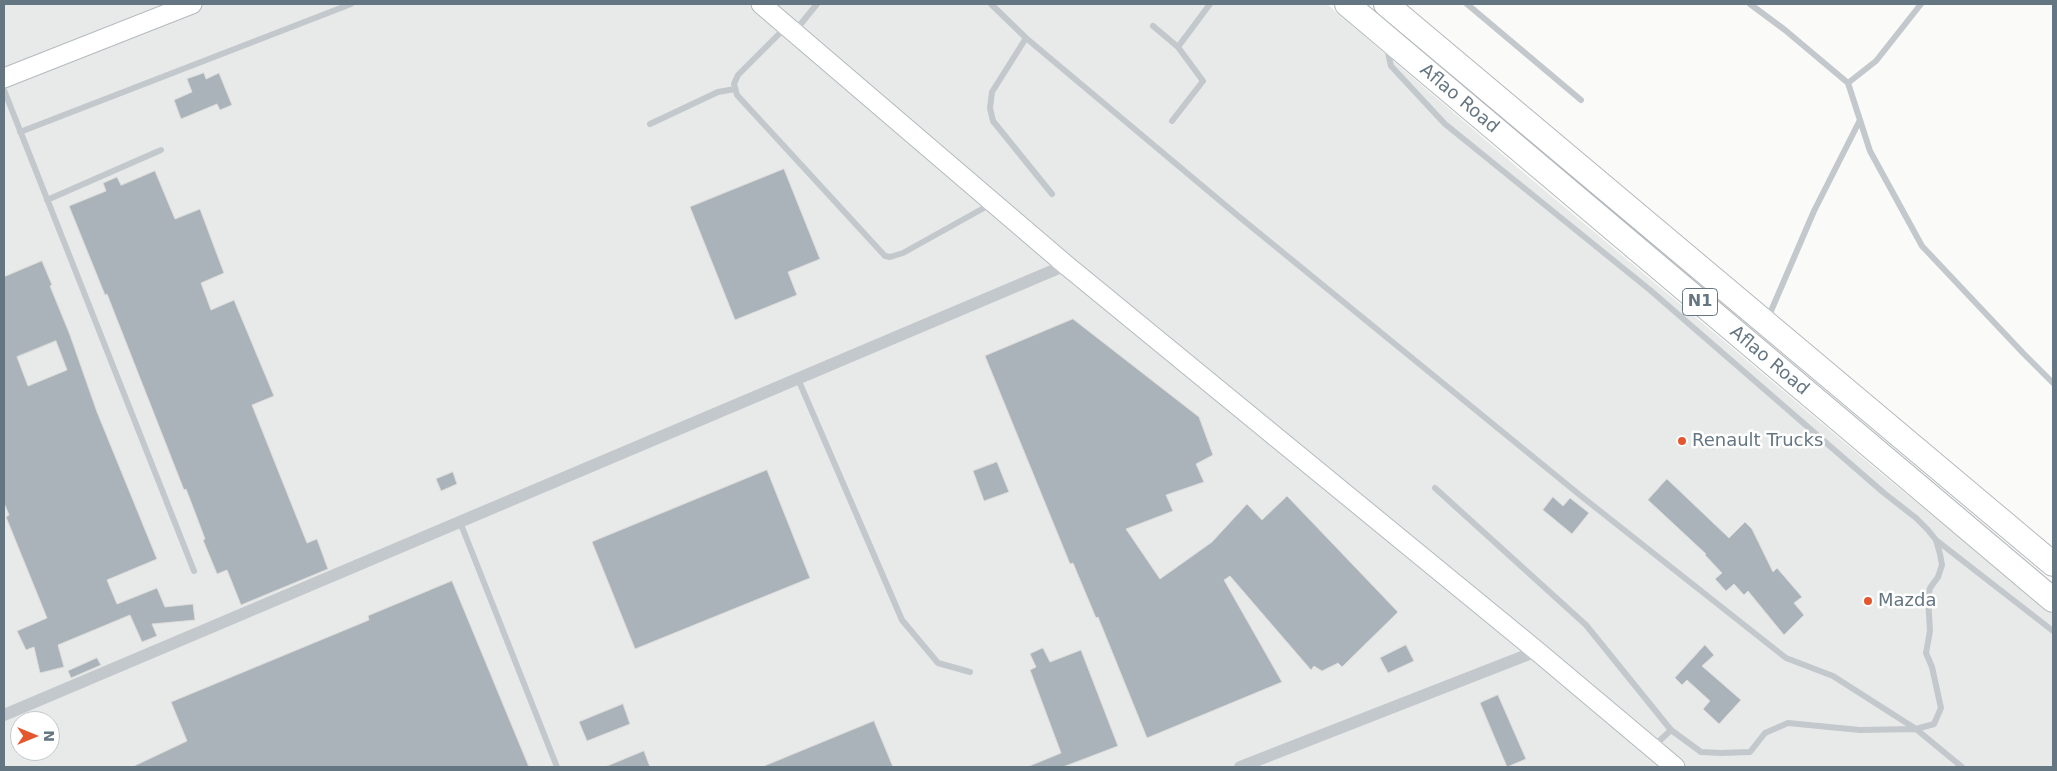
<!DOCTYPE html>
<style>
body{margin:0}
#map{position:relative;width:2057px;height:771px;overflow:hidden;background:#fafaf8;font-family:"DejaVu Sans",sans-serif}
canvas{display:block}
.frame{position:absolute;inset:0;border:5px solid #657683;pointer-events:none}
.north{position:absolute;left:10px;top:711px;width:50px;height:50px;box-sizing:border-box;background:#fff;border:1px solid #c1c8cd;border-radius:50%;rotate:90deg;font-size:14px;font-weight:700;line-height:20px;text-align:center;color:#657683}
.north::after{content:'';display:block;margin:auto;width:18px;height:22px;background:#e4572e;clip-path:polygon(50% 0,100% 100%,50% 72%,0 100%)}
</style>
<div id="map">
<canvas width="2057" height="771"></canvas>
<div class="frame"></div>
<div class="north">N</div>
</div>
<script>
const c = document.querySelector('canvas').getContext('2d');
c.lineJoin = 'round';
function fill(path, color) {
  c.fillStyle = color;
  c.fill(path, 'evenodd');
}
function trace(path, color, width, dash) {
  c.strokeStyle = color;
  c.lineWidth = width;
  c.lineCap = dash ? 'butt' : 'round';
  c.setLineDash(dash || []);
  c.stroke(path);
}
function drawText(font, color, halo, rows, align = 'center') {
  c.font = font + ' "DejaVu Sans",sans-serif';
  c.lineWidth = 5;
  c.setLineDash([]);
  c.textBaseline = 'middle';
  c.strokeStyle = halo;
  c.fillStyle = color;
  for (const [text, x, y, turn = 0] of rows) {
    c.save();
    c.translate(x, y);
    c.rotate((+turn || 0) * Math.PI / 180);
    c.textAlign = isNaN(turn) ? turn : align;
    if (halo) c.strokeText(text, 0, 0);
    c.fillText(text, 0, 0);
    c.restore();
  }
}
const built = new Path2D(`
 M 4,4 L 1327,4 L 1517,167 L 1882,474 L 2053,614 L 2053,767 L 4,767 ZM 20,721 L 50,721 L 50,751 L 20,751 Z`);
const building = new Path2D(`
 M 204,73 L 206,79 L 219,73 L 232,105 L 220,110 L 217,104 L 181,119 L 174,100 L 192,92 L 187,79 Z
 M 784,169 L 820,259 L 788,272 L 797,295 L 735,320 L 690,207 Z
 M 155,171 L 175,219 L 200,209 L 224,273 L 201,283 L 211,310 L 234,300 L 274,396 L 252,405 L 307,543 L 317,539 L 328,569 L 241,605 L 227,570 L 217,574 L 203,540 L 205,539 L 196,515 L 186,489 L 184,490 L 107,294 L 105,295 L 69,206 L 106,191 L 103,183 L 117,177 L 121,185 Z
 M 42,261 L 52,285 L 50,286 L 70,335 L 97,412 L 157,559 L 107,580 L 117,604 L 157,588 L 165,607 L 193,604 L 195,620 L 152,624 L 157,636 L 142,642 L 130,615 L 58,645 L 64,667 L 40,673 L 34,647 L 26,650 L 17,631 L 47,618 L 6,517 L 9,515 L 4,503 L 4,277 ZM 56,341 L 67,370 L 28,386 L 17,357 Z
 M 1073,319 L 1199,417 L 1213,455 L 1196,464 L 1204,482 L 1166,495 L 1173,511 L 1126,529 L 1160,579 L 1212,542 L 1247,504 L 1262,520 L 1287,496 L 1398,612 L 1342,667 L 1338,663 L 1322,671 L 1314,666 L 1311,670 L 1230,576 L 1224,580 L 1282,682 L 1147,738 L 1098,617 L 1096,618 L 1073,563 L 1070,564 L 985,356 Z
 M 997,462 L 1009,492 L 984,501 L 973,471 Z
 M 767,470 L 810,578 L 635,649 L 592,542 Z
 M 453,472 L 457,484 L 441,491 L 436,479 Z
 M 1667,479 L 1729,538 L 1745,522 L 1752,529 L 1773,572 L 1777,568 L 1802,597 L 1794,603 L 1804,615 L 1784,635 L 1748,591 L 1744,595 L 1734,584 L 1726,591 L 1715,579 L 1722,573 L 1705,555 L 1706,554 L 1648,500 Z
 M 1553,497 L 1563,506 L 1570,498 L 1589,513 L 1572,534 L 1543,510 Z
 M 452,581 L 529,767 L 132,767 L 187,741 L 171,702 L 369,620 L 368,616 Z
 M 1406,645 L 1414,661 L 1388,673 L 1380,658 Z
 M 1705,645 L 1714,655 L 1702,666 L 1741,700 L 1719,724 L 1703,709 L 1710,701 L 1687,680 L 1682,685 L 1675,678 Z
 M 1043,648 L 1050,662 L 1081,650 L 1118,746 L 1063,767 L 1027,767 L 1061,753 L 1030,670 L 1036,667 L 1030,654 Z
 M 97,658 L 101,665 L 71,678 L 68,671 Z
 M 1498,695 L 1526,759 L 1507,767 L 1480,703 Z
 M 623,704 L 630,724 L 587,741 L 579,722 Z
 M 874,721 L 893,767 L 762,767 Z
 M 644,751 L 650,767 L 605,767 Z`);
const lane = new Path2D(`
 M 991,4 L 1026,38 L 1237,215 L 1581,496 L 1786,658 L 1833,676 L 1916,729 L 1962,767
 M 1467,4 L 1581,100
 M 1750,4 L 1785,30 L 1848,83 L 1876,61 L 1921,4
 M 1153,26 L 1178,47
 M 786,27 L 738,75 L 734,84 L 737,95 L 885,256 L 890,257 L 903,253 L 991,204
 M 795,31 L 817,4
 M 1026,38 L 992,92 L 990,108 L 993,121 L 1052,194
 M 1387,48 L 1391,66 L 1445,124 L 1650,290 L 1884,493 L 1916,518 L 1928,530 L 1936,540 L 1940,554 L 1942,565 L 1938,577 L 1930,588 L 1928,598 L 1930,631 L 1926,653 L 1932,667 L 1941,708 L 1934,724 L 1916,729 L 1860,730 L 1788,723 L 1765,733 L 1750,752 L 1721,753 L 1701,752 L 1671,730 L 1586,625 L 1435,488
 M 1848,83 L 1870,151 L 1922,246 L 2023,353 L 2053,383
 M 4,90 L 194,571
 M 1172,121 L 1203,81 L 1178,47 L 1210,4
 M 650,124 L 718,92 L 735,89
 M 20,132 L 351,4
 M 47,200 L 161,150
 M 1768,318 L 1814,211 L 1860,120
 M 798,379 L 902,620 L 938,663 L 970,672
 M 460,522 L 557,767
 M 1936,540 L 2053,631
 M 1654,746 L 1671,730`);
const street = new Path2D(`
 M 4,715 L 1066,265
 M 1240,767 L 1537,651`);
const secondary = new Path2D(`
 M 761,4 L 1066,265 L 1537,651 L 1675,767
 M 4,78 L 192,4`);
const highway = new Path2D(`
 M 1347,4 L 2053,600
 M 1386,4 L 2053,564`);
const markers = [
 [1682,441,5,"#e4572e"],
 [1868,601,5,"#e4572e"]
];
const shields = [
 [1700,302,35]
];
const shieldNames = [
 ["N1",1700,302]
];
const streetNames = [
 ["Aflao Road",1459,99,40],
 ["Aflao Road",1769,361,40]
];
const poiNames = [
 ["Renault Trucks",1692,441],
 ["Mazda",1878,601]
];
fill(built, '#e8e9e9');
fill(building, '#aab3b9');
trace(building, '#dcdcda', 1);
trace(secondary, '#b3babf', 21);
trace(highway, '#b4b9bd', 26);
trace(lane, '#c3c8cc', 6);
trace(street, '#c3c8cc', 12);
trace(secondary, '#fff', 19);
trace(highway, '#fff', 24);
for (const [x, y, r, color] of markers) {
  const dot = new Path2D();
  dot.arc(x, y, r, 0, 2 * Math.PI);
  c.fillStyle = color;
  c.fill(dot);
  trace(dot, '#fff', 2);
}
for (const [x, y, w] of shields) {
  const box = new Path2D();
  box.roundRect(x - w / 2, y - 13.5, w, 27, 4);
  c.fillStyle = '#fff';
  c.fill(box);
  trace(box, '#657683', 1);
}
drawText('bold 16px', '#657683', null, shieldNames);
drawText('18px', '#657683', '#fff', streetNames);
drawText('18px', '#657683', '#fff', poiNames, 'left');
</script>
